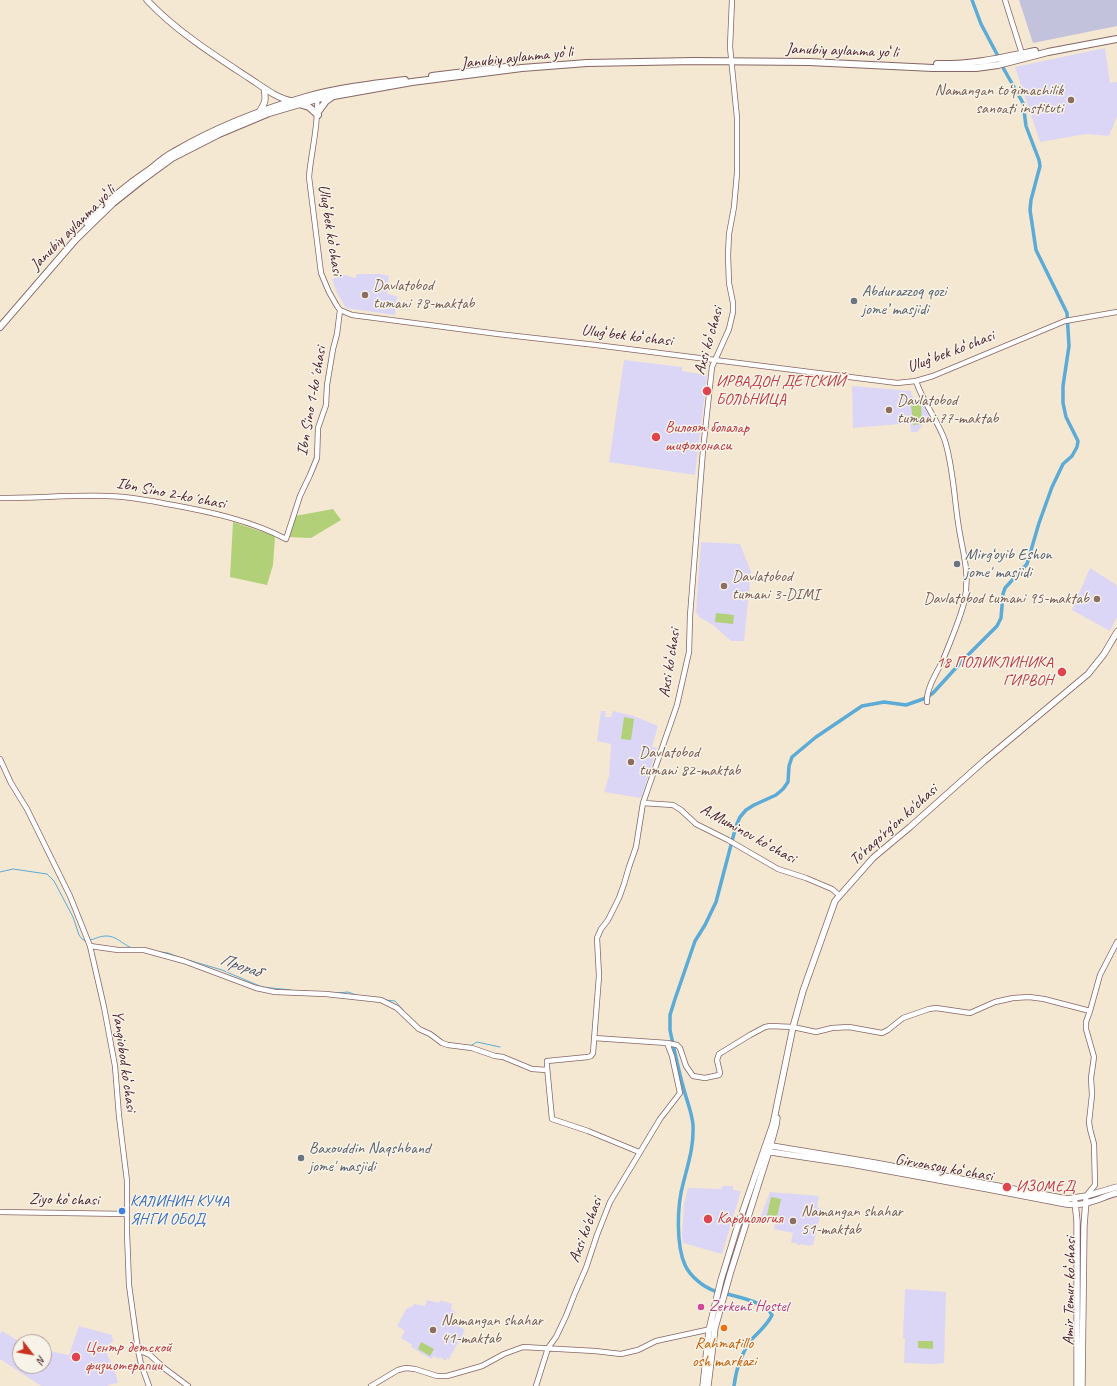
<!DOCTYPE html>
<meta charset="utf-8">
<style>
body{margin:0}
#map{position:relative;width:1117px;height:1386px;overflow:hidden;background:#f4e8d2;font-family:Caveat,sans-serif}
canvas{display:block}
.north{position:absolute;left:12px;top:1334px;width:40px;height:40px;box-sizing:border-box;background:#f7f3e8;border:1px solid #b29e9c;border-radius:50%;rotate:121deg;font-size:11px;font-weight:700;line-height:16px;text-align:center;color:#4a1f2b}
.north::after{content:'';display:block;margin:auto;width:14px;height:18px;background:#c8321e;clip-path:polygon(50% 0,100% 100%,50% 72%,0 100%)}
</style>
<div id="map">
<canvas width="1117" height="1386"></canvas>
<div class="north">N</div>
</div>
<script>
const c = document.querySelector('canvas').getContext('2d');
c.lineJoin = 'round';
function fill(path, color) {
  c.fillStyle = color;
  c.fill(path, 'evenodd');
}
function trace(path, color, width, dash) {
  c.strokeStyle = color;
  c.lineWidth = width;
  c.lineCap = dash ? 'butt' : 'round';
  c.setLineDash(dash || []);
  c.stroke(path);
}
function drawText(font, color, halo, rows, align = 'center') {
  c.font = font + ' Caveat,sans-serif';
  c.lineWidth = 3;
  c.setLineDash([]);
  c.textBaseline = 'middle';
  c.strokeStyle = halo;
  c.fillStyle = color;
  for (const [text, x, y, turn = 0] of rows) {
    c.save();
    c.translate(x, y);
    c.rotate((+turn || 0) * Math.PI / 180);
    c.textAlign = isNaN(turn) ? turn : align;
    if (halo) c.strokeText(text, 0, 0);
    c.fillText(text, 0, 0);
    c.restore();
  }
}
const built = new Path2D(`
 M 1105,48 L 1110,83 L 1117,82 L 1117,116 L 1109,136 L 1086,134 L 1040,142 L 1015,67 Z
 M 357,274 L 381,274 L 389,276 L 387,294 L 397,296 L 395,315 L 346,308 L 337,293 L 332,279 L 346,275 L 355,278 Z
 M 624,360 L 682,367 L 682,371 L 707,375 L 695,475 L 609,462 Z
 M 852,386 L 911,391 L 911,394 L 917,402 L 920,400 L 930,416 L 917,432 L 911,432 L 910,423 L 853,428 Z
 M 701,542 L 740,544 L 751,572 L 744,641 L 731,641 L 713,625 L 699,617 L 696,611 Z
 M 1090,568 L 1115,584 L 1117,587 L 1117,617 L 1110,631 L 1072,610 Z
 M 601,711 L 606,711 L 605,717 L 611,717 L 613,711 L 634,716 L 658,726 L 652,747 L 657,748 L 641,798 L 604,792 L 609,776 L 611,744 L 597,741 Z
 M 723,1186 L 733,1186 L 733,1190 L 741,1191 L 722,1254 L 683,1243 L 682,1235 L 684,1204 L 688,1188 L 721,1189 Z
 M 770,1192 L 819,1196 L 817,1207 L 822,1209 L 813,1245 L 810,1245 L 810,1246 L 800,1244 L 800,1245 L 797,1245 L 797,1243 L 791,1243 L 793,1233 L 774,1229 L 775,1223 L 760,1218 Z
 M 905,1289 L 946,1292 L 944,1363 L 933,1364 L 904,1363 L 905,1339 L 903,1338 Z
 M 427,1300 L 439,1303 L 440,1300 L 452,1304 L 451,1309 L 456,1312 L 451,1322 L 465,1330 L 449,1359 L 447,1358 L 446,1361 L 440,1357 L 439,1359 L 434,1356 L 431,1359 L 411,1347 L 412,1345 L 401,1338 L 405,1331 L 397,1326 L 407,1308 L 412,1307 L 414,1304 L 425,1306 Z
 M 79,1326 L 112,1335 L 112,1337 L 114,1340 L 104,1349 L 114,1367 L 118,1383 L 108,1385 L 107,1386 L 41,1386 L 0,1359 L 0,1334 L 2,1331 L 20,1342 L 20,1366 L 44,1366 L 44,1350 L 69,1355 Z`);
const industrial = new Path2D(`
 M 1019,0 L 1117,0 L 1117,26 L 1033,43 Z`);
const green = new Path2D(`
 M 911,404 L 921,404 L 922,424 L 913,425 Z
 M 333,509 L 341,520 L 311,538 L 288,537 L 295,516 Z
 M 233,522 L 275,536 L 273,565 L 267,585 L 230,577 Z
 M 716,613 L 734,615 L 733,624 L 715,622 Z
 M 624,717 L 634,719 L 631,740 L 621,739 Z
 M 771,1197 L 781,1199 L 777,1217 L 767,1215 Z
 M 918,1341 L 933,1341 L 933,1349 L 918,1348 Z
 M 421,1342 L 434,1349 L 430,1356 L 418,1349 Z`);
const stream = new Path2D(`
 M 0,872 L 13,869 L 47,874 L 54,881 L 73,917 L 79,935 L 82,939 L 86,941
 M 90,940 C 95,939 100,936 105,936 C 116,935 123,945 132,948
 M 161,952 L 168,953 L 181,958
 M 188,960 L 222,970 L 262,987 L 291,990
 M 336,993 L 348,992 L 359,996
 M 385,1000 L 395,1001 L 404,1011
 M 470,1046 L 477,1042 L 500,1047`);
const canal = new Path2D(`
 M 972,0 L 981,24 L 999,58
 M 734,1386 C 736,1370 742,1352 752,1339 C 759,1332 768,1324 772,1315 C 767,1301 728,1295 715,1291 C 703,1287 690,1276 685,1265 C 676,1245 677,1206 683,1184 C 688,1164 694,1147 693,1125 C 692,1112 686,1099 683,1086 C 678,1068 674,1049 670,1030 L 670,1015 L 675,999 L 695,941 L 705,925 L 716,902 L 736,826 L 740,817 L 746,810 L 754,805 L 776,795 L 783,789 L 788,782 L 789,766 L 792,757 L 816,737 L 862,706 L 884,702 L 906,705 L 926,698 L 933,693 L 964,659 L 997,626 L 1001,618 L 1003,594 L 1005,588 L 1027,564 L 1039,523 L 1052,487 L 1063,464 L 1072,456 L 1077,447 L 1078,441 L 1066,417 L 1063,403 L 1063,386 L 1069,346 L 1067,313 L 1036,250 L 1030,210 L 1031,200 L 1040,166 L 1039,160 L 1026,126 L 1023,103 L 1001,64`);
const minor = new Path2D(`
 M 1005,0 L 1023,57
 M 317,99 C 319,125 311,151 309,177 L 321,273 L 329,292 L 337,306 L 340,310 L 352,315 L 498,334 L 596,345 L 897,383 L 916,381 L 933,376 L 1065,321 L 1117,312
 M 916,381 C 923,403 938,420 945,441 C 953,467 954,495 958,522 C 962,552 971,572 964,603 C 959,622 950,642 943,660 C 937,672 926,689 927,702
 M 0,498 C 36,498 71,495 107,496 C 129,496 151,501 173,505 C 211,512 252,521 286,539 L 300,496 L 310,475 L 317,458 L 318,428 L 326,405 L 327,385 L 333,349 L 337,334 L 340,310
 M 0,759 L 11,783 L 27,809 L 70,896 L 90,946 L 104,1007 L 115,1066 L 119,1116 L 127,1181 L 127,1233 L 129,1285 L 138,1350 L 141,1364 L 149,1386
 M 643,803 L 673,805 L 681,810 L 696,824 L 728,840 L 778,869 L 806,878 L 832,889 L 839,895
 M 90,946 L 118,950 L 144,950 L 184,961 L 256,988 L 275,992 L 326,994 L 381,1000 L 397,1008 L 419,1029 L 430,1034 L 442,1043 L 448,1045 L 472,1048 L 495,1056 L 503,1057 L 532,1069 L 547,1070
 M 594,1038 L 667,1043 L 677,1045 L 680,1048 L 686,1066 L 693,1076 L 705,1078 L 719,1075 L 720,1073 L 717,1060 L 719,1054 L 750,1035 L 765,1027 L 770,1026 L 793,1027 L 816,1032 L 832,1028 L 849,1027 L 882,1033 L 888,1030 L 903,1018 L 929,1009 L 936,1008 L 970,1013 L 995,1002 L 1013,998 L 1029,997 L 1044,999 L 1090,1011
 M 639,1152 L 588,1131 L 552,1119 L 547,1067 L 547,1061 L 588,1057 L 591,1056 L 593,1053 L 599,976 L 597,938 L 601,929 L 608,920 L 619,898 L 624,884 L 629,867 L 636,847 L 643,803 L 677,705 L 689,652 L 690,616 L 703,450 L 712,367 L 729,329 L 733,312 L 733,303 L 729,283 L 728,255 L 729,234 L 734,207 L 737,173 L 737,118 L 730,47 L 732,0
 M 1086,1196 L 1095,1185 L 1094,1144 L 1090,1129 L 1089,1122 L 1092,1095 L 1091,1078 L 1094,1057 L 1086,1029 L 1086,1022 L 1090,1011 L 1100,975 L 1117,942
 M 0,1212 L 127,1214
 M 138,1350 L 150,1355 L 164,1368 L 188,1386
 M 371,1386 L 398,1370 L 406,1368 L 415,1369 L 437,1376 L 447,1376 L 482,1366 L 504,1354 L 523,1347 L 595,1351 L 621,1354 L 638,1350 L 656,1341 L 711,1329
 M 536,1386 L 548,1348 L 556,1337 L 566,1316 L 575,1293 L 586,1268 L 597,1235 L 610,1202 L 660,1119 L 680,1093 L 672,1056 L 667,1043`);
const major = new Path2D(`
 M 147,0 C 176,31 214,55 249,78 C 263,87 276,98 292,101
 M 259,112 C 266,102 266,99 264,88
 M 766,1145 L 875,1163 L 1067,1199 L 1086,1196 L 1117,1187
 M 764,1151 L 851,1164 L 988,1189 L 1066,1204 C 1085,1207 1099,1198 1117,1193
 M 1075,1202 L 1077,1221 L 1077,1386
 M 703,1386 L 709,1330 L 721,1280 L 737,1228 L 773,1124 L 793,1027 L 803,991 L 835,901 L 873,858 L 886,847 L 910,827 L 984,761 L 1088,674 L 1104,654 L 1117,632
 M 708,1386 L 715,1328 L 730,1274 L 769,1151 L 776,1125 L 777,1118
 M 1082,1386 L 1084,1226 L 1086,1200`);
const highway = new Path2D(`
 M 937,64 C 971,65 1001,58 1035,51
 M 432,76 L 506,67
 M 299,104 L 309,107 L 318,115
 M 318,112 L 326,101 L 332,97
 M 87,223 C 106,202 128,184 152,168 C 159,162 166,156 174,152 C 215,128 261,110 306,97 C 338,88 372,84 405,80
 M 0,327 L 76,239 L 113,203 L 142,180 L 172,158 L 219,134 L 269,113 L 317,99 L 412,82 L 522,68 L 587,63 L 694,61 L 809,62 L 933,68 L 976,68 L 998,65 L 1048,52 L 1117,39`);
const markers = [
 [1071,100,4,"#8d6e63"],
 [365,295,4,"#8d6e63"],
 [854,301,4,"#6b7280"],
 [707,391,5,"#e0444e"],
 [889,410,4,"#8d6e63"],
 [656,437,5,"#e0444e"],
 [957,564,4,"#6b7280"],
 [724,586,4,"#8d6e63"],
 [1097,599,4,"#8d6e63"],
 [1062,672,5,"#e0444e"],
 [631,762,4,"#8d6e63"],
 [301,1158,4,"#6b7280"],
 [1007,1187,5,"#e0444e"],
 [122,1211,4,"#3f7fe0"],
 [708,1219,5,"#e0444e"],
 [793,1221,4,"#8d6e63"],
 [701,1307,4,"#d1479c"],
 [724,1328,4,"#e8710a"],
 [433,1330,4,"#8d6e63"],
 [76,1357,5,"#e0444e"]
];
const streetNames = [
 ["Janubiy aylanma yoʻli",842,51,2],
 ["Janubiy aylanma yoʻli",517,58,-6],
 ["Janubiy aylanma yoʻli",73,228,-45],
 ["Ulugʻbek koʻchasi",330,230,81],
 ["Ulugʻbek koʻchasi",627,336,7],
 ["Axsi koʻchasi",709,341,-74],
 ["Ulugʻbek koʻchasi",951,352,-21],
 ["Ibn Sino 1-koʼchasi",312,401,-80],
 ["Ibn Sino 2-koʼchasi",171,494,11],
 ["Axsi koʻchasi",670,663,-81],
 ["To'raqo'rg'on ko'chasi",894,825,-42],
 ["A.Muminov koʻchasi",748,834,29],
 ["Yangiobod koʻchasi",124,1061,82],
 ["Girvonsoy koʻchasi",944,1168,10],
 ["Ziyo koʻchasi",64,1200,1],
 ["Axsi ko'chasi",586,1230,-69],
 ["Amir Temur koʻchasi",1070,1291,-89]
];
const educationNames = [
 ["Namangan to‘qimachilik",1063,91,"right"],
 ["sanoati instituti",1063,109,"right"],
 ["Davlatobod",373,286],
 ["tumani 78-maktab",373,304],
 ["Davlatobod",897,401],
 ["tumani 77-maktab",897,419],
 ["Davlatobod",732,577],
 ["tumani 3-DIMI",732,595],
 ["Davlatobod tumani 95-maktab",1089,599,"right"],
 ["Davlatobod",639,753],
 ["tumani 82-maktab",639,771],
 ["Namangan shahar",801,1212],
 ["51-maktab",801,1230],
 ["Namangan shahar",441,1321],
 ["41-maktab",441,1339]
];
const worshipNames = [
 ["Abdurazzoq qozi",862,292],
 ["jome’ masjidi",862,310],
 ["Mirg‘oyib Eshon",965,555],
 ["jome' masjidi",965,573],
 ["Baxouddin Naqshband",309,1149],
 ["jome' masjidi",309,1167]
];
const healthNames = [
 ["ИРВАДОН ДЕТСКИЙ",716,382],
 ["БОЛЬНИЦА",716,400],
 ["Вилоят болалар",665,428],
 ["шифохонаси",665,446],
 ["18 ПОЛИКЛИНИКА",1053,663,"right"],
 ["ГИРВОН",1053,681,"right"],
 ["ИЗОМЕД",1016,1187],
 ["Кардиология",717,1219],
 ["Центр детской",85,1348],
 ["физиотерапии",85,1366]
];
const shopNames = [
 ["КАЛИНИН КУЧА",130,1202],
 ["ЯНГИ ОБОД",130,1220]
];
const hotelNames = [
 ["Zerkent Hostel",709,1307]
];
const foodNames = [
 ["Rahmatillo",724,1344],
 ["osh markazi",724,1362]
];
const waterNames = [
 ["Прораб",240,966,19]
];
fill(built, '#dcd6f6');
fill(industrial, '#c2c2dc');
fill(green, '#b2d077');
trace(stream, '#5cabd6', 1);
trace(canal, '#5cabd6', 3.5);
trace(minor, '#866565', 6);
trace(major, '#866565', 7);
trace(highway, '#866565', 8);
trace(minor, '#fff', 4.5);
trace(major, '#fff', 5.5);
trace(highway, '#fff', 6);
for (const [x, y, r, color] of markers) {
  const dot = new Path2D();
  dot.arc(x, y, r, 0, 2 * Math.PI);
  c.fillStyle = color;
  c.fill(dot);
  trace(dot, '#f7f3e8', 1.5);
}
drawText('16px', '#4a1f2b', '#f7f3e8', streetNames);
drawText('16px', '#785e54', '#f7f3e8', educationNames, 'left');
drawText('16px', '#5b616d', '#f7f3e8', worshipNames, 'left');
drawText('16px', '#be3a42', '#f7f3e8', healthNames, 'left');
drawText('16px', '#366cbe', '#f7f3e8', shopNames, 'left');
drawText('16px', '#b23c85', '#f7f3e8', hotelNames, 'left');
drawText('16px', '#c56008', '#f7f3e8', foodNames);
drawText('italic 17px', '#505067', '#f7f3e8', waterNames);
</script>
